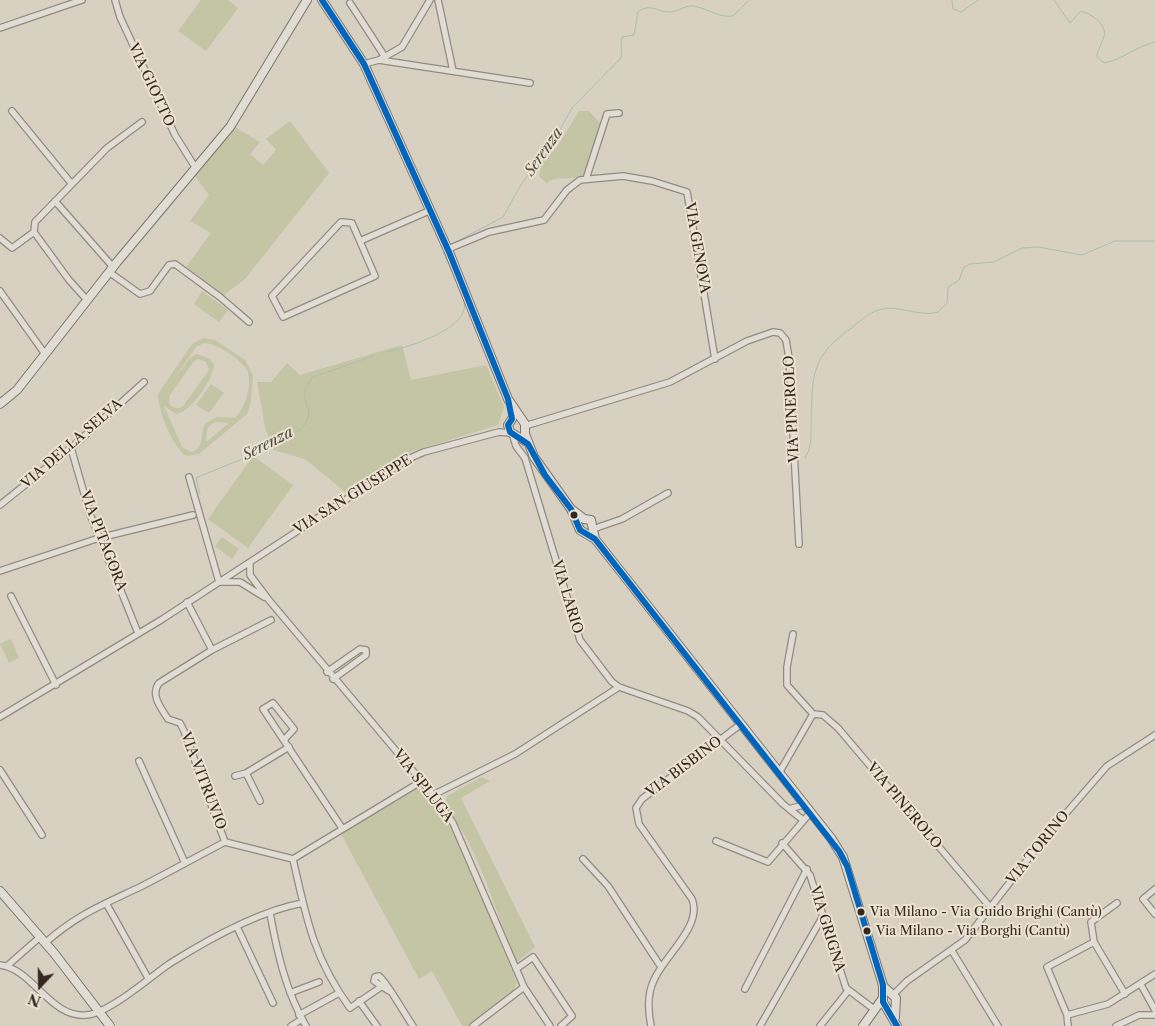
<!DOCTYPE html>
<meta charset="utf-8">
<style>
body{margin:0}
#map{position:relative;width:1155px;height:1026px;overflow:hidden;background:#d8d0c1;font-family:"Libre Caslon Text",serif}
canvas{display:block}
.north{position:absolute;left:15px;top:961px;width:50px;height:50px;-webkit-text-stroke:4px #ece2d0;paint-order:stroke;rotate:201deg;font-size:14px;font-weight:700;line-height:20px;text-align:center;color:#352822}
.north::after{content:'';display:block;margin:auto;width:18px;height:22px;background:#352822;clip-path:polygon(50% 0,100% 100%,50% 72%,0 100%)}
</style>
<div id="map">
<canvas width="1155" height="1026"></canvas>
<div class="north">N</div>
</div>
<script>
const c = document.querySelector('canvas').getContext('2d');
c.lineJoin = 'round';
function fill(path, color) {
  c.fillStyle = color;
  c.fill(path, 'evenodd');
}
function trace(path, color, width, dash) {
  c.strokeStyle = color;
  c.lineWidth = width;
  c.lineCap = dash ? 'butt' : 'round';
  c.setLineDash(dash || []);
  c.stroke(path);
}
function drawText(font, color, halo, rows, align = 'center') {
  c.font = font + ' "Libre Caslon Text",serif';
  c.lineWidth = 4;
  c.setLineDash([]);
  c.textBaseline = 'middle';
  c.strokeStyle = halo;
  c.fillStyle = color;
  for (const [text, x, y, turn = 0] of rows) {
    c.save();
    c.translate(x, y);
    c.rotate((+turn || 0) * Math.PI / 180);
    c.textAlign = isNaN(turn) ? turn : align;
    if (halo) c.strokeText(text, 0, 0);
    c.fillText(text, 0, 0);
    c.restore();
  }
}
const green = new Path2D(`
 M 201,0 L 228,0 L 238,8 L 206,51 L 178,31 Z
 M 579,111 L 589,111 L 602,125 L 584,175 C 571,181 557,175 546,183 L 539,176 L 542,161 L 557,147 Z
 M 290,121 L 329,173 L 245,279 L 224,295 L 186,267 L 211,233 L 190,221 L 209,195 L 194,175 L 235,127 L 260,142 L 250,154 L 263,165 L 276,150 L 266,139 Z
 M 202,291 L 228,310 L 219,322 L 194,304 Z
 M 203,338 L 215,340 L 245,360 L 253,375 L 251,402 L 247,414 L 199,454 L 187,456 C 174,451 157,408 158,394 L 192,344 ZM 204,343 C 216,343 241,359 247,370 C 253,383 245,409 235,418 L 217,417 L 206,423 C 199,433 206,448 191,452 L 182,447 L 164,406 L 176,414 C 190,413 214,378 214,365 L 210,359 L 197,354 L 191,357 L 176,376 L 196,347 ZM 198,359 L 206,362 L 209,370 L 184,405 C 179,410 173,409 169,403 L 170,395 L 194,361 ZM 218,422 L 229,423 L 206,442 C 207,432 206,424 218,422 Z
 M 402,345 L 411,380 L 486,365 L 504,407 L 498,425 L 404,454 L 345,492 L 305,459 L 273,450 L 265,427 L 257,382 L 271,382 L 287,363 L 300,375 Z
 M 211,384 L 224,393 L 209,413 L 196,405 Z
 M 253,456 L 293,485 L 248,548 L 208,519 Z
 M 222,537 L 239,549 L 232,559 L 215,546 Z
 M 11,639 L 19,658 L 9,663 L 0,644 Z
 M 482,777 L 490,781 L 461,798 L 535,947 L 516,963 C 495,910 480,850 445,805 L 447,796 Z
 M 420,786 L 448,820 L 466,858 L 517,983 L 513,991 L 468,1026 L 462,1026 L 432,971 L 419,979 L 341,834 Z`);
const stream = new Path2D(`
 M 952,0 L 953,9 L 961,12 L 978,0
 M 1054,0 L 1070,23 L 1081,11 C 1092,15 1103,21 1105,34 L 1097,54 L 1097,57 L 1104,63 C 1122,60 1137,46 1155,42
 M 450,245 L 503,217 L 522,183 L 554,140 L 572,108 L 621,58 C 623,50 620,45 622,37 L 634,35 L 638,12 C 651,2 658,13 671,12 C 679,11 686,5 694,6 C 708,9 719,18 733,16 L 749,0
 M 387,352 C 405,348 471,329 464,302 C 460,285 450,268 443,252 L 445,250
 M 805,458 C 811,449 811,440 811,429 C 813,382 807,359 850,329 C 858,323 868,313 878,310 C 898,303 918,318 938,312 L 947,303 L 948,287 L 959,280 L 964,267 L 970,264 L 994,262 L 1022,248 L 1038,247 L 1082,255 L 1115,241 L 1155,241
 M 200,494 L 196,478 C 225,465 274,449 298,431 C 305,426 309,419 309,411 C 303,398 303,388 313,377 L 373,356`);
const street = new Path2D(`
 M 115,0 L 120,17 L 175,135 L 195,167
 M 438,0 L 453,71
 M 350,3 L 385,57
 M 0,28 L 82,0
 M 379,60 L 402,47 L 430,0
 M 364,64 L 379,60 L 530,83
 M 12,111 L 71,183
 M 586,179 L 607,114 L 619,113
 M 55,201 L 113,267
 M 341,222 L 352,223 L 375,276 L 283,317 L 272,296 Z
 M 0,238 L 12,248 L 34,232
 M 360,241 L 431,210
 M 448,249 L 489,232 L 544,220 L 567,190 L 580,180 L 623,176 L 652,181 L 687,192 L 715,359
 M 109,272 L 140,294 L 150,291 L 169,265 L 175,264 L 220,297 L 249,322
 M 0,291 L 45,354
 M 87,300 L 69,280 L 34,232 L 35,222 L 107,148 L 142,122
 M 525,424 L 528,425 L 670,382 L 747,341 L 773,332 L 780,333 L 786,340 L 789,358 L 799,544
 M 512,433 L 516,446 L 525,458 L 580,640 L 612,682 L 619,687 L 688,711 L 698,717 L 783,804 L 789,809 L 803,805
 M 71,448 L 90,514 L 138,633
 M 189,477 L 219,582 L 240,582 L 264,597
 M 0,505 L 71,448 L 144,382
 M 593,529 L 622,519 L 668,493
 M 250,563 L 250,575 L 268,599 L 435,797 L 453,823 L 524,987 L 550,1026
 M 0,571 L 99,538 L 193,515
 M 11,596 L 56,685
 M 187,602 L 212,650
 M 793,634 L 787,667 L 787,685 L 813,714 L 823,715 L 838,728 L 990,907
 M 327,672 L 360,649 L 366,650 L 366,655 L 333,679
 M 0,717 L 161,620 L 408,459 L 424,452 L 499,432 L 511,433
 M 284,740 L 294,729 L 273,703 L 263,709 L 342,828
 M 139,761 L 185,863
 M 0,770 L 42,835
 M 779,773 L 813,714
 M 235,776 L 246,773
 M 433,795 L 515,754 L 619,687
 M 260,801 L 246,773 L 289,747
 M 789,809 L 803,820
 M 716,841 L 768,862 L 810,813
 M 225,842 L 184,731 L 180,723 L 168,719 C 161,708 150,695 159,683 L 212,650 L 271,620
 M 782,843 L 810,875 L 846,988 L 875,1010
 M 293,859 C 306,918 314,959 350,1008 L 381,987
 M 293,859 L 422,781
 M 583,859 L 608,886 L 661,967
 M 1155,889 L 1143,899 L 1155,914
 M 106,903 L 148,978
 M 1117,903 L 1091,922 L 1094,942 L 1125,994
 M 270,913 C 277,952 286,992 306,1026
 M 237,927 L 273,1003
 M 45,943 C 79,913 105,904 144,885 C 171,871 198,856 225,842 L 293,859
 M 952,951 L 998,1026
 M 0,965 C 33,969 50,1018 86,1015 C 108,1014 149,978 169,964 C 207,940 259,911 303,903
 M 7,966 L 40,937
 M 516,969 L 533,957 L 572,1016 L 561,1026
 M 1141,985 L 1155,1010
 M 745,989 L 807,869
 M 389,991 L 374,981 L 375,977 L 379,976 C 387,982 405,1015 413,1026
 M 290,993 L 319,982
 M 893,995 L 907,981 L 965,940 L 1042,841 L 1107,766 L 1155,735
 M 359,1001 L 377,1026
 M 299,1015 L 339,993
 M 1067,1015 L 1108,1004 L 1155,974
 M 291,1026 L 302,1019
 M 473,1026 L 524,987
 M 651,1026 C 648,1011 647,994 654,980 C 664,956 703,926 692,899 L 639,824 L 636,808 L 642,799 L 741,724
 M 760,1026 L 823,916
 M 820,1026 L 848,991
 M 1068,1026 L 1067,1015 L 1047,967 L 1094,942
 M 1116,1026 L 1139,1015 L 1155,1015`);
const secondary = new Path2D(`
 M 322,0 L 364,64 L 449,252 L 508,399 L 525,424 L 525,434 L 534,457 L 571,509 L 584,519 L 591,520 L 595,539
 M 0,404 L 17,390 L 117,262 L 230,127 L 307,0
 M 512,419 L 508,425 L 510,432 L 527,442
 M 571,509 L 580,530 L 595,539 L 831,838 L 843,857 L 883,985 L 883,1002 L 897,1026
 M 0,891 L 54,953 L 110,1026
 M 884,987 L 896,998 L 895,1017
 M 863,1026 L 883,998`);
const bus1 = new Path2D(`
 M 322,0 L 364,64 L 449,252 L 508,399 L 512,419 L 508,425 L 510,432 L 528,444 L 545,475 L 571,509 L 580,530 L 595,539 L 839,851 L 847,866 L 883,985 L 883,1002 L 897,1026`);
const markers = [
 [574,515,4.5,"#352822"],
 [861,912,4.5,"#352822"],
 [867,931,4.5,"#352822"]
];
const busNames = [
 ["Via Milano - Via Guido Brighi (Cantù)",870,912],
 ["Via Milano - Via Borghi (Cantù)",876,931]
];
const streetNames = [
 ["VIA GIOTTO",151,85,65],
 ["VIA GENOVA",697,248,80],
 ["VIA PINEROLO",792,409,-93],
 ["VIA DELLA SELVA",72,444,-41],
 ["VIA SAN GIUSEPPE",353,495,-32],
 ["VIA PITAGORA",103,541,69],
 ["VIA LARIO",567,597,73],
 ["VIA BISBINO",684,767,-37],
 ["VIA VITRUVIO",203,781,69],
 ["VIA SPLUGA",423,786,52],
 ["VIA PINEROLO",904,806,50],
 ["VIA TORINO",1038,848,-51],
 ["VIA GRIGNA",827,929,73]
];
const waterNames = [
 ["Serenza",544,152,-55],
 ["Serenza",268,444,-27]
];
fill(green, '#c4c5a5');
trace(stream, '#a9bfb2', 1);
trace(street, '#928b82', 8);
trace(secondary, '#7b756d', 10);
trace(street, '#e1ddd5', 5.5);
trace(secondary, '#e1ddd5', 8);
trace(bus1, '#0065bd', 6);
for (const [x, y, r, color] of markers) {
  const dot = new Path2D();
  dot.arc(x, y, r, 0, 2 * Math.PI);
  c.fillStyle = color;
  c.fill(dot);
  trace(dot, '#ece2d0', 2);
}
drawText('13px', '#352822', '#ece2d0', busNames, 'left');
drawText('14px', '#352822', '#ece2d0', streetNames);
drawText('italic 15px', '#4d4c44', '#ece2d0', waterNames);
</script>
